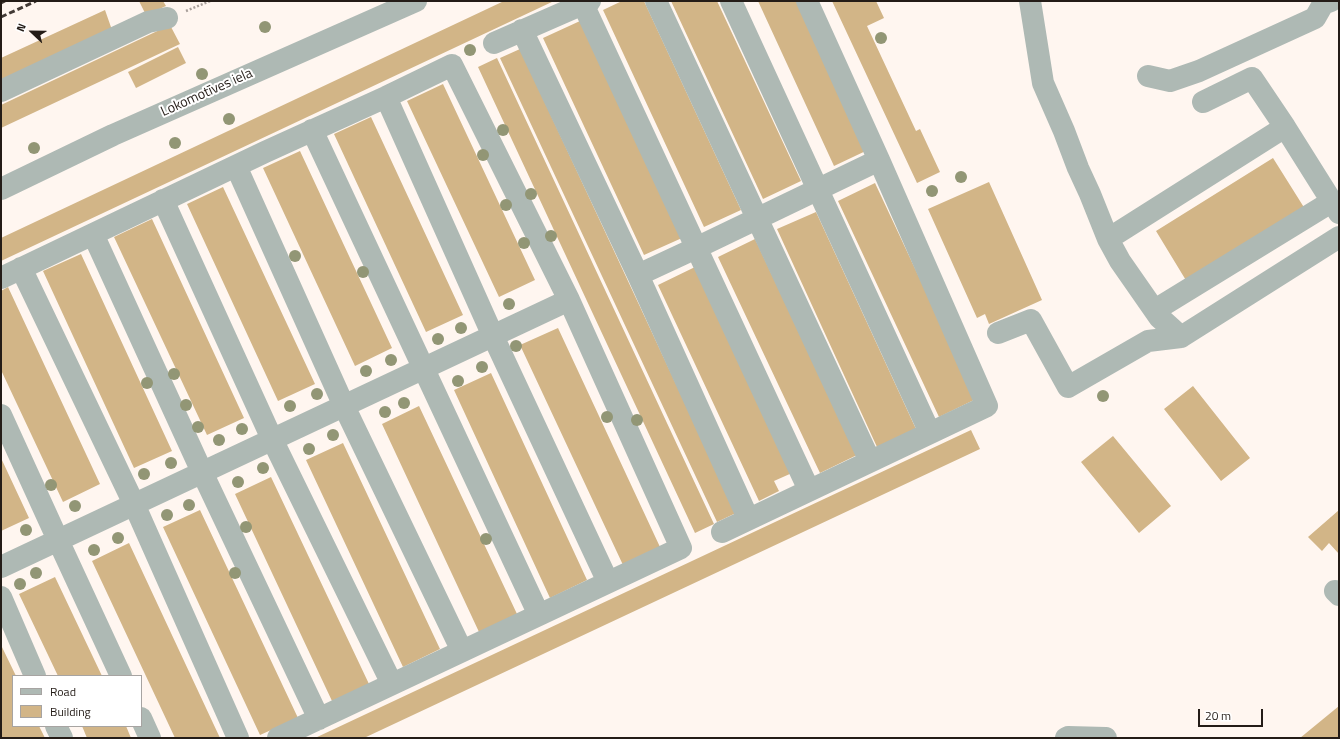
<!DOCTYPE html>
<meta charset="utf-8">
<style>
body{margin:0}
#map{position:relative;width:1340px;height:739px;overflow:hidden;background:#fff6f0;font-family:"Titillium Web",sans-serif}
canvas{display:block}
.frame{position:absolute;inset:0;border:2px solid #241c17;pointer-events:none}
.legend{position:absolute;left:12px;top:675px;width:130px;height:52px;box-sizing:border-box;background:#fff;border:1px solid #a7a4a2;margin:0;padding:5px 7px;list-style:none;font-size:12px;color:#241c17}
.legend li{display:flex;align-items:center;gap:8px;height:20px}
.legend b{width:20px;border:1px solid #a7a4a2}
.north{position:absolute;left:12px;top:12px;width:40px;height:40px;-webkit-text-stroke:3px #fff;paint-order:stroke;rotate:292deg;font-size:11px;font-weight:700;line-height:16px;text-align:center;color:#241c17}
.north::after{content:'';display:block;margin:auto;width:14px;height:18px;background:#241c17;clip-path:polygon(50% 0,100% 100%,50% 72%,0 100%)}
.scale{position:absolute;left:1198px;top:709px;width:65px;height:18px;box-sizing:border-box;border:2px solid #241c17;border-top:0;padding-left:5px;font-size:12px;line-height:14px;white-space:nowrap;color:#241c17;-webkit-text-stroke:3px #fff;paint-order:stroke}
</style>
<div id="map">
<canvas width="1340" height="739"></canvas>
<div class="frame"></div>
<ul class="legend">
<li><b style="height:5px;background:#aeb9b4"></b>Road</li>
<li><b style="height:11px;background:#d2b587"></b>Building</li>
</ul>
<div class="north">N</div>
<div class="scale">20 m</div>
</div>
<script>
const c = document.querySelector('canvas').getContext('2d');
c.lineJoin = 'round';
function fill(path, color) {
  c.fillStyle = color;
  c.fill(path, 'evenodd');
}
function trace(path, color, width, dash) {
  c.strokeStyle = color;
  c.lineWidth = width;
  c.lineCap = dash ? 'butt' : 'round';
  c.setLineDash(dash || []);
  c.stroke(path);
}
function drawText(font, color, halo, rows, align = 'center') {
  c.font = font + ' "Titillium Web",sans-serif';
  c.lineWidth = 4;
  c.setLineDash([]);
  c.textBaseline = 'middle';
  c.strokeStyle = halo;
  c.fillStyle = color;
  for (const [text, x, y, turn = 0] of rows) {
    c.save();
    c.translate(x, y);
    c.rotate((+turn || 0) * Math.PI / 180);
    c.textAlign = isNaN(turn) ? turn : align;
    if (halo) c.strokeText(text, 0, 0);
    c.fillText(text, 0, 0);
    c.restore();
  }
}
const building = new Path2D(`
 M 139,1 L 163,1 L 166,6 L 146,15 Z
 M 504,1 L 554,1 L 1,261 L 1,238 Z
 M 622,1 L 644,1 L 741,210 L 704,227 L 603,10 Z
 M 671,1 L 717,1 L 801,181 L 763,199 Z
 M 758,1 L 804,1 L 872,148 L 834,166 Z
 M 832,1 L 876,1 L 884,18 L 867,26 L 916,131 L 920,129 L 940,172 L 917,183 Z
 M 105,10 L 112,30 L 1,81 L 1,58 Z
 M 580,21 L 682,238 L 644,255 L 543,38 Z
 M 170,25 L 180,44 L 1,128 L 1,105 Z
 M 178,47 L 186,63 L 136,88 L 128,72 Z
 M 520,49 L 736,513 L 717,522 L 500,58 Z
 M 497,58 L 714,524 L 695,533 L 478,67 Z
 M 443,84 L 535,280 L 499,297 L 407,101 Z
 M 371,117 L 463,315 L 426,332 L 334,134 Z
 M 300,151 L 392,348 L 355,366 L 263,168 Z
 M 1273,158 L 1305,209 L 1187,282 L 1156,231 Z
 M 989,182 L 1042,300 L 989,324 L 985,314 L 977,318 L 928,209 Z
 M 875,183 L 976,399 L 939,417 L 838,201 Z
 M 223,187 L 315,384 L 278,401 L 187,204 Z
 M 816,212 L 916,429 L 877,447 L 777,229 Z
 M 152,219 L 244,418 L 207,435 L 114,237 Z
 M 755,239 L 857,455 L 820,473 L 718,257 Z
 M 81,254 L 172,451 L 134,468 L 43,271 Z
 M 695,267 L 792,473 L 774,481 L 779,491 L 759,501 L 658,285 Z
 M 8,287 L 100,484 L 63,502 L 1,370 L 1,291 Z
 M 558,328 L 660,547 L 623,565 L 520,345 Z
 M 491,373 L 587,580 L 550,598 L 454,390 Z
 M 1193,386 L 1250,458 L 1221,481 L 1164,409 Z
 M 419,406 L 517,614 L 479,632 L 382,424 Z
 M 971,430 L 980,449 L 364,738 L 315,738 Z
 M 1113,436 L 1171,506 L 1139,533 L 1081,462 Z
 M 343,443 L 440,649 L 403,667 L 306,460 Z
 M 1,458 L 29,518 L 1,531 Z
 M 271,477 L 369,684 L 332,701 L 235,494 Z
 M 200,510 L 298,718 L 260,735 L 163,527 Z
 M 1339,510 L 1339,554 L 1329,543 L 1322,551 L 1308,537 Z
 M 129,543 L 220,738 L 175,738 L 92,561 Z
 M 55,577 L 102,676 L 58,676 L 19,594 Z
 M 1,645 L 16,676 L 13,676 L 13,726 L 39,726 L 45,738 L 1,738 Z
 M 1339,706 L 1339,738 L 1300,738 Z
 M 82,726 L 126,726 L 131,738 L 87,738 Z`);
const path = new Path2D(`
 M 186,11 L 210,1`);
const minor = new Path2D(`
 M 656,1 L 870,461
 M 731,1 L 930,433
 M 1030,1 L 1043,83 L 1064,131 L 1078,168 L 1090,194 L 1108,239 L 1120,261 L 1159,317 L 1181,337
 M 583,4 L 809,490
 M 522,30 L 638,275 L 748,518
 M 494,43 L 590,1
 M 1148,76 L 1170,81 L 1199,71 L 1315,18 L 1323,4 L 1331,1
 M 1,91 L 148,22 L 167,18
 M 386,97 L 493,336 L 608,582
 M 1203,102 L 1252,78 L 1285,127
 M 312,130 L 539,615
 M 236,166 L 344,406 L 462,651
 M 1,189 L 113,135 L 416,1
 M 163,200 L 272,439 L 392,684
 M 93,234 L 202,472 L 319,719
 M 1108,239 L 1285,127 L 1339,213
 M 21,268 L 134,504 L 238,738
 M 638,275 L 696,248 L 879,160
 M 1,278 L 265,152 L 386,97 L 452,65 L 569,300 L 681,548 L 278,738
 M 1155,310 L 1331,202
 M 998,333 L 1031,320 L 1068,387 L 1148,341 L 1181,337 L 1339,237
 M 1,415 L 58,540 L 121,676
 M 722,532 L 987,406 L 879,160 L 807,1
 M 1,567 L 569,300
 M 1335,591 L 1339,595
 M 1,597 L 35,676
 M 141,718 L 150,738
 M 56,726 L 62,738
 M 1066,738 L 1068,737 L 1106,738`);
const rail = new Path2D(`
 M 1,3 L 5,1
 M 1,17 L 36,1`);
const trees = [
 [265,27],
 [881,38],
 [470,50],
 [202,74],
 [229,119],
 [503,130],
 [175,143],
 [34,148],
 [483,155],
 [961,177],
 [932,191],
 [531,194],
 [506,205],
 [551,236],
 [524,243],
 [295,256],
 [363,272],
 [509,304],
 [461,328],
 [438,339],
 [516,346],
 [391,360],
 [482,367],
 [366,371],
 [174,374],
 [458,381],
 [147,383],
 [317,394],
 [1103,396],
 [404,403],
 [186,405],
 [290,406],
 [385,412],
 [607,417],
 [637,420],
 [198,427],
 [242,429],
 [333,435],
 [219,440],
 [309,449],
 [171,463],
 [263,468],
 [144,474],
 [238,482],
 [51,485],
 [189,505],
 [75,506],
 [167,515],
 [246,527],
 [26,530],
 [118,538],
 [486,539],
 [94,550],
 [36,573],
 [235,573],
 [20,584]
];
const streetNames = [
 ["Lokomotīves iela",207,93,-24]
];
fill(building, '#d2b587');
trace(path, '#a89f9a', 2.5, [2, 2]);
trace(minor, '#aeb9b4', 22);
trace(rail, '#423a35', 3, [6, 3]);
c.fillStyle = '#929675';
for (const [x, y] of trees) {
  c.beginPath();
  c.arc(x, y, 6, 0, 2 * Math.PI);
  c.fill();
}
drawText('14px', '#241c17', '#fff', streetNames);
</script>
